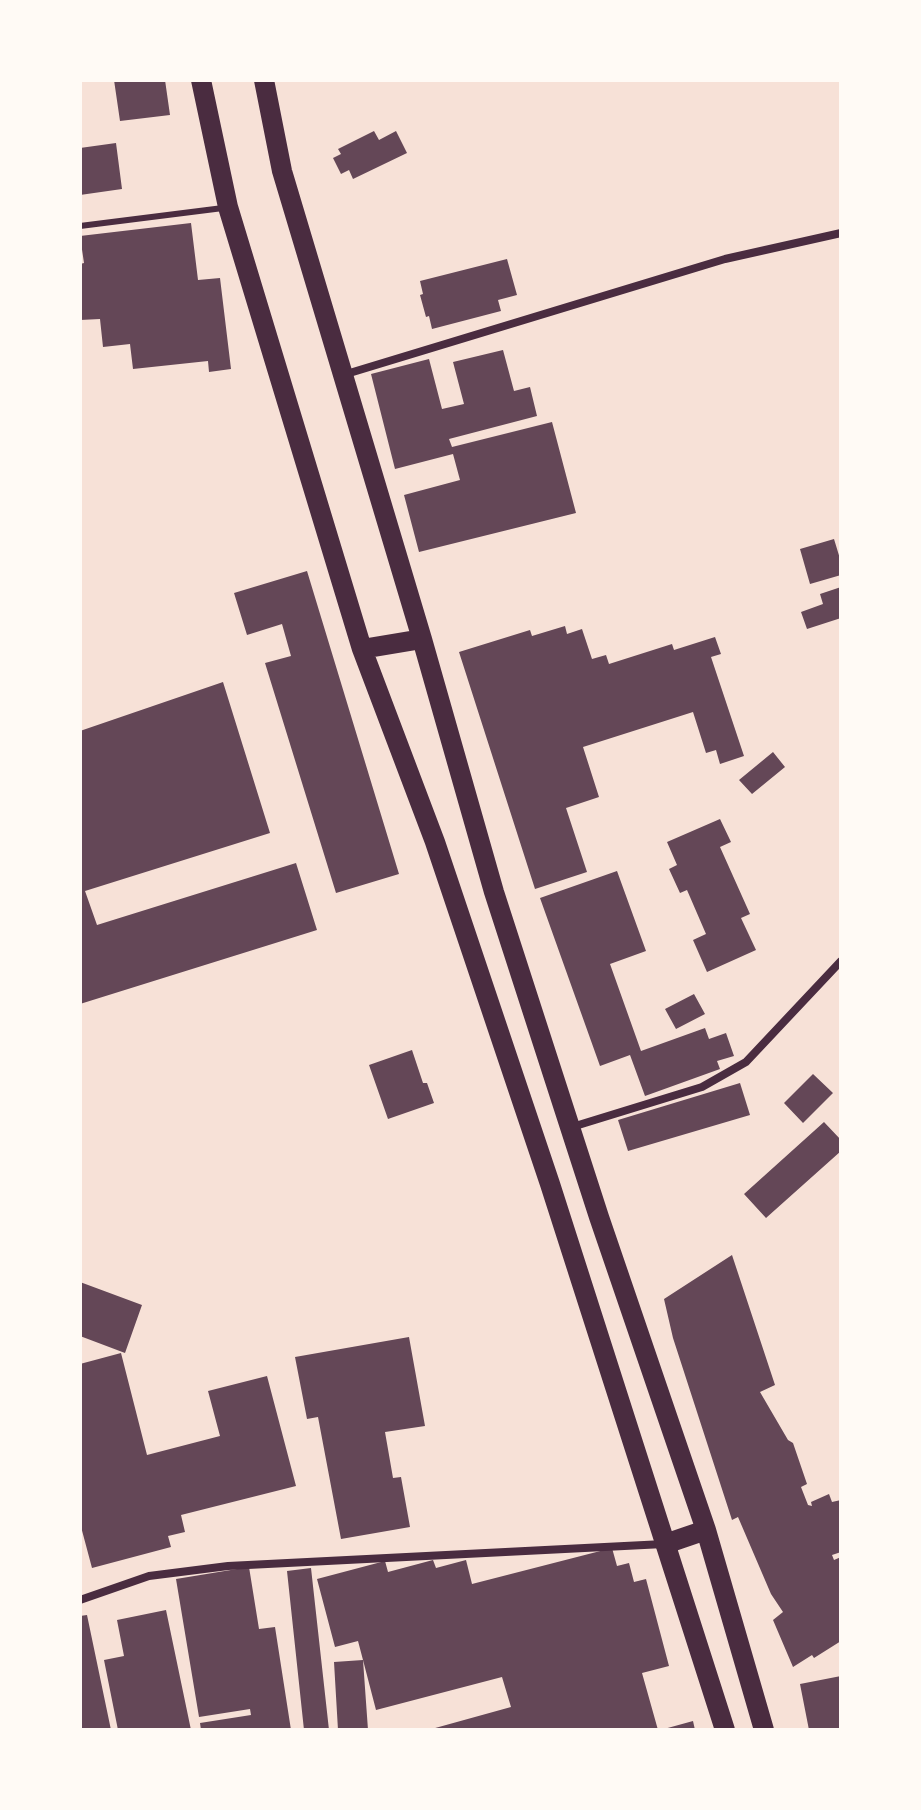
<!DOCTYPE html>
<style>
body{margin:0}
#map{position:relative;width:921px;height:1810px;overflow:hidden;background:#f7e1d7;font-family:Barlow,sans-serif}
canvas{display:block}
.frame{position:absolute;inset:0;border:82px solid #fffaf5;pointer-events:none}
</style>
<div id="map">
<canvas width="921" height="1810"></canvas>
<div class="frame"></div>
</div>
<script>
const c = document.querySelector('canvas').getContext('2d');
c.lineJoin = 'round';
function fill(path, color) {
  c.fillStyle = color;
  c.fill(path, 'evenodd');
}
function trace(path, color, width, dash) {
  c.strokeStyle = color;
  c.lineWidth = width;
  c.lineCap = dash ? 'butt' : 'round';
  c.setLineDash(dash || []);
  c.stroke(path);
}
const building = new Path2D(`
 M 114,80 L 165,80 L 170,115 L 120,121 Z
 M 374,131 L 379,140 L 396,131 L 407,153 L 353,179 L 349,170 L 341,174 L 333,158 L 341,154 L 338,149 Z
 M 116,143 L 122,189 L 80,195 L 80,148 Z
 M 191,223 L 198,280 L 220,278 L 231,369 L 209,372 L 208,361 L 133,369 L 130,344 L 103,347 L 100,319 L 80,320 L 80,264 L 84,263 L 80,236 Z
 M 507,259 L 517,295 L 498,300 L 501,311 L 432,329 L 429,316 L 426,317 L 420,295 L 423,294 L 420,281 Z
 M 503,350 L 514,391 L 530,387 L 537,416 L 449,439 L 452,447 L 552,422 L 576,513 L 419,552 L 404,495 L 460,480 L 453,454 L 395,469 L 371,374 L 429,359 L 442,409 L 464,404 L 453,362 Z
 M 834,539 L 841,562 L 841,575 L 810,584 L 800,549 Z
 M 307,571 L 399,874 L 336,893 L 265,663 L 291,656 L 282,624 L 247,635 L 234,593 Z
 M 841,587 L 841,618 L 807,629 L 801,612 L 823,604 L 820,594 Z
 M 565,626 L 567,634 L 582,629 L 592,659 L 606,655 L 609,664 L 672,644 L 674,650 L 715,637 L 721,654 L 711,657 L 744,756 L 720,764 L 716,750 L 706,753 L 693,712 L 583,747 L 599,797 L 566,808 L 587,872 L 535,889 L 459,652 L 530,630 L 532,636 Z
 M 223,682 L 270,833 L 85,891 L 97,925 L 296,863 L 317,930 L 80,1004 L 80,731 Z
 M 773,752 L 785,767 L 752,794 L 739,780 Z
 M 720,819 L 731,842 L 720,847 L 750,914 L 741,918 L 756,950 L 707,972 L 693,940 L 706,934 L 687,890 L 680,893 L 669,869 L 677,865 L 667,842 Z
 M 617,871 L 646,951 L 610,964 L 641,1051 L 705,1028 L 709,1039 L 726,1033 L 734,1056 L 717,1061 L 720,1069 L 645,1096 L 630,1055 L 600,1066 L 540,898 Z
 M 694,994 L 705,1014 L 676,1029 L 665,1009 Z
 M 412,1050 L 423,1083 L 427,1083 L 434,1103 L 388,1119 L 369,1065 Z
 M 813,1074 L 833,1093 L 803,1123 L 784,1103 Z
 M 740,1083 L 750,1115 L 628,1151 L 618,1120 Z
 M 824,1122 L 841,1140 L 841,1151 L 766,1218 L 744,1194 Z
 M 732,1255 L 775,1385 L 760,1392 L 788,1440 L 793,1443 L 807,1484 L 801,1487 L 808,1505 L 812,1506 L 811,1502 L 829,1494 L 832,1502 L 841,1500 L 841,1552 L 832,1555 L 834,1560 L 841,1557 L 841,1641 L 814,1658 L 812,1655 L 793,1667 L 773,1620 L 783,1612 L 771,1594 L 738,1517 L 732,1520 L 673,1338 L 664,1299 Z
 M 80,1282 L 142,1305 L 125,1353 L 80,1336 Z
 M 409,1337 L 425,1426 L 385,1432 L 393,1478 L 401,1477 L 410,1527 L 341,1539 L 318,1417 L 307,1419 L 295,1357 Z
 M 121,1353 L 147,1455 L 220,1436 L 208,1391 L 267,1376 L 296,1486 L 181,1515 L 185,1532 L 168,1536 L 171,1547 L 92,1568 L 80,1523 L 80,1364 Z
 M 612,1548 L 617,1566 L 629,1563 L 634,1582 L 646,1579 L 669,1666 L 642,1673 L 658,1730 L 428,1730 L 511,1707 L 502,1677 L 376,1710 L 363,1660 L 368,1730 L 338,1730 L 334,1662 L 363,1660 L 358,1641 L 335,1647 L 317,1579 L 385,1561 L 388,1572 L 433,1560 L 436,1568 L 466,1560 L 472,1584 Z
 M 249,1567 L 259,1629 L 275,1627 L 291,1730 L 201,1730 L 200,1723 L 251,1715 L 250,1709 L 199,1717 L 176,1579 Z
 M 311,1568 L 329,1730 L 304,1730 L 287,1571 Z
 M 166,1610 L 191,1730 L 118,1730 L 104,1660 L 124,1656 L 117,1620 Z
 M 87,1615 L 111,1730 L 80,1730 L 80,1616 Z
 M 841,1676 L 841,1730 L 809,1730 L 800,1684 Z
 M 693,1721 L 695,1730 L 664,1730 L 664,1729 Z`);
const service = new Path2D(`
 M 80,226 L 223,208`);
const minor = new Path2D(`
 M 343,375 L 725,259 L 841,233
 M 572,1127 L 702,1087 L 746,1062 L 841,961
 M 80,1600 L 149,1576 L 228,1566 L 664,1544`);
const primary = new Path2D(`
 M 201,80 L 228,207 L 362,649 L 435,842 L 550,1184 L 725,1730
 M 264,80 L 282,171 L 422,639 L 494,892 L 599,1217 L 706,1530 L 764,1730
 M 362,649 L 422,639
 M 665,1544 L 706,1530`);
fill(building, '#644757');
trace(service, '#4a2c40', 6);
trace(minor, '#4a2c40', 8);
trace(primary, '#4a2c40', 20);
</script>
